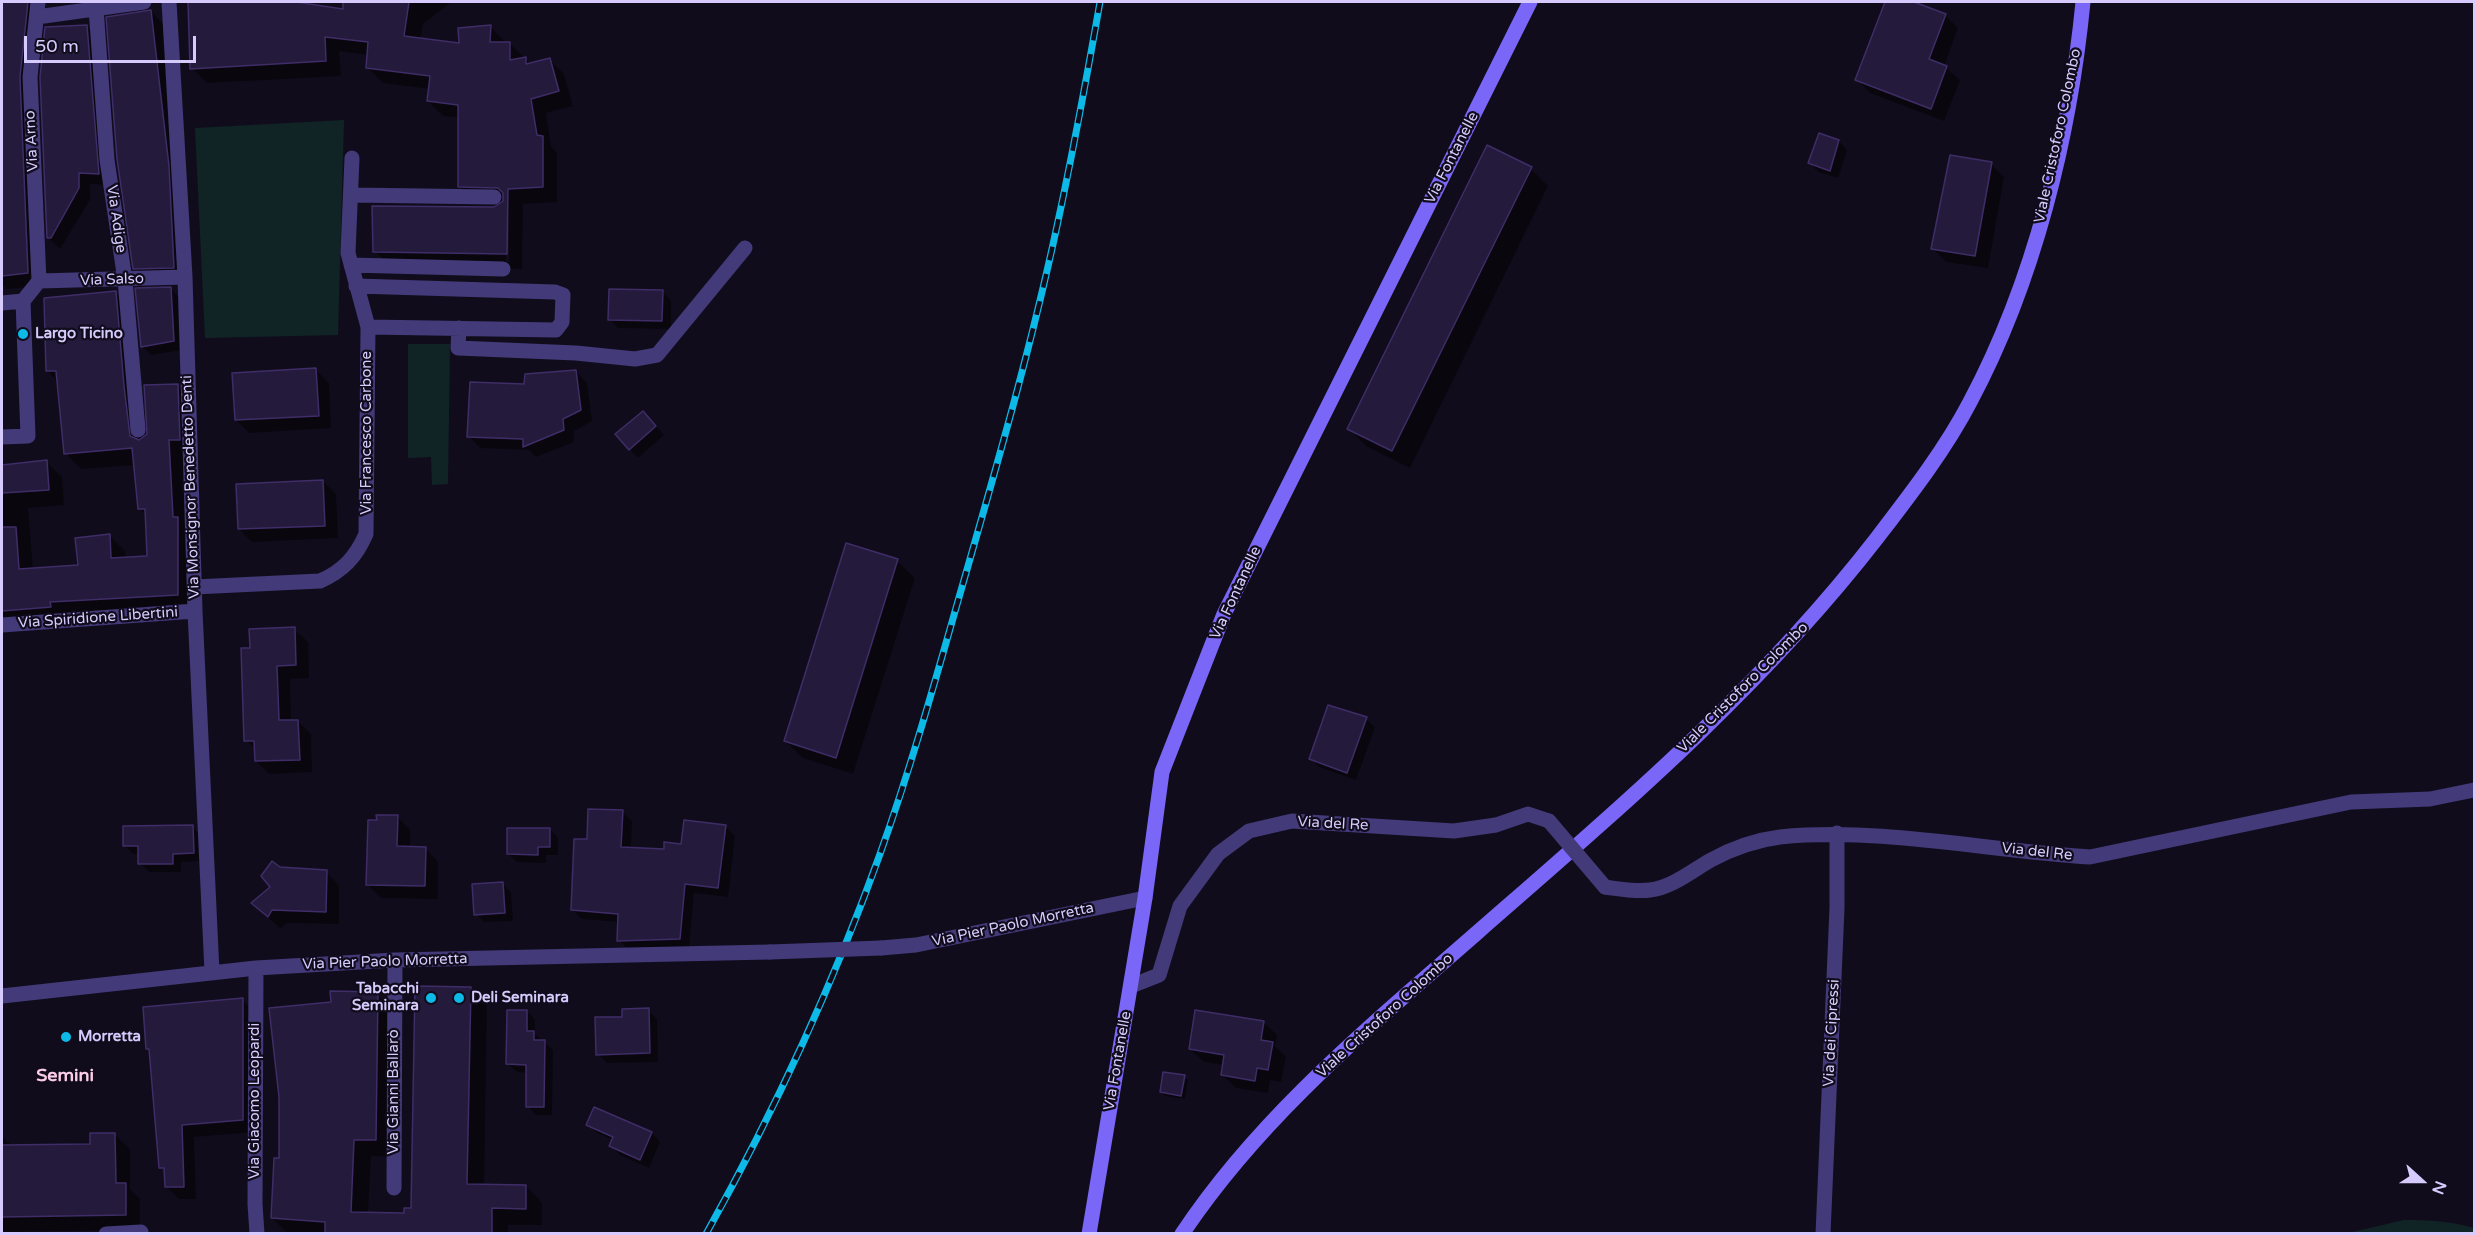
<!DOCTYPE html>
<meta charset="utf-8">
<style>
body{margin:0}
#map{position:relative;width:2476px;height:1235px;overflow:hidden;background:#110c1c;font-family:"Varela Round",sans-serif}
canvas{display:block}
.frame{position:absolute;inset:0;border:3px solid #d6cbfc;pointer-events:none}
.north{position:absolute;left:2392px;top:1151px;width:60px;height:60px;-webkit-text-stroke:4px #110c1c;paint-order:stroke;rotate:111deg;font-size:16px;font-weight:700;line-height:24px;text-align:center;color:#d6cbfc}
.north::after{content:'';display:block;margin:auto;width:21px;height:27px;background:#d6cbfc;clip-path:polygon(50% 0,100% 100%,50% 72%,0 100%)}
.scale{position:absolute;left:24px;top:36px;width:172px;height:27px;box-sizing:border-box;border:3px solid #d6cbfc;border-top:0;padding-left:8px;font-size:18px;line-height:21px;white-space:nowrap;color:#d6cbfc;-webkit-text-stroke:4px #110c1c;paint-order:stroke}
</style>
<div id="map">
<canvas width="2476" height="1235"></canvas>
<div class="frame"></div>
<div class="north">N</div>
<div class="scale">50 m</div>
</div>
<script>
const c = document.querySelector('canvas').getContext('2d');
c.lineJoin = 'round';
function fill(path, color) {
  c.fillStyle = color;
  c.fill(path, 'evenodd');
}
function trace(path, color, width, dash) {
  c.strokeStyle = color;
  c.lineWidth = width;
  c.lineCap = dash ? 'butt' : 'round';
  c.setLineDash(dash || []);
  c.stroke(path);
}
function drawText(font, color, halo, rows, align = 'center') {
  c.font = font + ' "Varela Round",sans-serif';
  c.lineWidth = 4.5;
  c.setLineDash([]);
  c.textBaseline = 'middle';
  c.strokeStyle = halo;
  c.fillStyle = color;
  for (const [text, x, y, turn = 0] of rows) {
    c.save();
    c.translate(x, y);
    c.rotate((+turn || 0) * Math.PI / 180);
    c.textAlign = isNaN(turn) ? turn : align;
    if (halo) c.strokeText(text, 0, 0);
    c.fillText(text, 0, 0);
    c.restore();
  }
}
const green = new Path2D(`
 M 344,120 L 338,335 L 205,338 L 195,128 Z
 M 408,344 L 450,344 L 448,484 L 432,485 L 431,457 L 408,458 Z
 M 2404,1220 C 2428,1220 2451,1221 2474,1228 L 2474,1233 L 2348,1233 Z`);
const shadow = new Path2D(`
 M 2,2 L 42,2 L 33,91 L 41,286 L 6,289 L 2,285 Z
 M 190,2 L 286,2 L 345,11 L 345,2 L 451,2 L 423,24 L 420,40 L 461,44 L 491,27 L 506,43 L 509,43 L 531,64 L 549,59 L 564,74 L 573,106 L 546,113 L 551,146 L 557,153 L 557,202 L 523,204 L 522,269 L 390,266 L 375,251 L 494,208 L 504,202 L 474,201 L 459,186 L 460,118 L 443,116 L 428,101 L 430,89 L 383,83 L 368,68 L 369,55 L 339,51 L 341,76 L 207,83 L 192,68 ZM 506,221 L 509,221 L 509,262 L 506,262 Z
 M 1886,2 L 1909,2 L 1945,15 L 1958,28 L 1944,66 L 1960,80 L 1944,121 L 1870,93 L 1857,80 Z
 M 151,11 L 163,24 L 186,280 L 147,281 L 135,268 Z
 M 87,27 L 99,39 L 110,185 L 90,184 L 90,200 L 60,249 L 48,238 Z
 M 1839,141 L 1847,150 L 1838,178 L 1818,172 L 1810,163 Z
 M 1991,164 L 2004,177 L 1988,268 L 1946,262 L 1933,249 Z
 M 1531,169 L 1548,186 L 1410,468 L 1366,446 L 1349,429 Z
 M 170,289 L 179,297 L 182,350 L 151,355 L 142,346 Z
 M 662,291 L 671,300 L 671,329 L 618,328 L 609,319 Z
 M 116,293 L 131,309 L 143,439 L 149,434 L 177,386 L 193,401 L 193,610 L 2,627 L 2,466 L 46,462 L 62,477 L 64,505 L 28,508 L 33,570 L 79,567 L 109,535 L 125,551 L 126,559 L 148,558 L 146,515 L 140,509 L 135,465 L 81,469 L 65,453 L 58,382 L 47,371 Z
 M 316,370 L 329,383 L 331,428 L 249,433 L 236,420 Z
 M 576,371 L 587,383 L 592,421 L 574,431 L 574,442 L 536,457 L 529,450 L 480,448 L 469,436 L 526,386 Z
 M 651,421 L 664,435 L 638,458 L 630,449 Z
 M 323,481 L 336,494 L 338,538 L 252,542 L 239,529 Z
 M 897,561 L 915,578 L 853,774 L 803,758 L 785,741 Z
 M 294,629 L 308,642 L 309,678 L 290,679 L 291,721 L 298,721 L 311,734 L 312,772 L 269,774 L 256,761 L 256,750 L 246,740 L 251,649 Z
 M 1366,719 L 1375,727 L 1356,780 L 1319,767 L 1311,759 Z
 M 622,811 L 632,821 L 631,849 L 665,850 L 682,846 L 725,826 L 735,836 L 728,897 L 694,893 L 689,948 L 628,950 L 619,940 L 619,922 L 582,919 L 572,909 L 588,841 Z
 M 397,816 L 410,830 L 410,848 L 425,848 L 438,862 L 438,899 L 381,898 L 368,885 Z
 M 193,827 L 201,836 L 202,861 L 181,862 L 181,872 L 149,872 L 140,863 L 140,854 L 133,854 L 125,846 Z
 M 550,829 L 558,838 L 558,855 L 546,855 L 546,863 L 517,862 L 508,854 Z
 M 279,869 L 326,872 L 339,885 L 339,924 L 286,923 L 281,929 L 266,916 L 253,903 L 272,887 Z
 M 502,884 L 511,892 L 513,921 L 484,922 L 476,914 Z
 M 470,988 L 487,1005 L 484,1186 L 526,1186 L 542,1203 L 542,1225 L 508,1225 L 508,1234 L 288,1234 L 272,1218 L 280,1160 L 333,1003 L 377,994 L 394,1011 L 392,1157 L 371,1156 L 368,1214 L 406,1214 L 412,1210 Z
 M 242,1000 L 255,1012 L 255,1132 L 194,1137 L 196,1199 L 179,1199 L 166,1187 L 166,1172 L 160,1167 L 150,1051 L 148,1049 Z
 M 648,1010 L 657,1019 L 658,1062 L 607,1063 L 598,1054 L 624,1018 Z
 M 527,1011 L 535,1020 L 535,1034 L 553,1050 L 552,1115 L 536,1115 L 527,1106 L 528,1073 L 517,1072 L 508,1064 Z
 M 1263,1022 L 1277,1035 L 1275,1046 L 1286,1057 L 1281,1082 L 1270,1080 L 1268,1093 L 1236,1088 L 1222,1075 L 1224,1065 L 1204,1062 L 1190,1049 Z
 M 1184,1077 L 1188,1080 L 1185,1099 L 1165,1096 L 1161,1092 Z
 M 595,1108 L 652,1133 L 660,1142 L 649,1168 L 620,1155 L 611,1146 L 613,1140 L 597,1133 L 588,1124 Z
 M 114,1134 L 130,1149 L 130,1189 L 140,1199 L 140,1230 L 2,1232 L 2,1136 L 13,1147 L 92,1145 Z`);
const building = new Path2D(`
 M 2,2 L 28,2 L 20,77 L 28,273 L 2,276 Z
 M 188,2 L 296,2 L 343,9 L 343,2 L 409,2 L 404,36 L 459,43 L 458,28 L 491,25 L 490,42 L 510,42 L 510,60 L 526,57 L 526,64 L 550,58 L 559,91 L 531,99 L 537,135 L 543,136 L 543,187 L 508,189 L 507,254 L 373,252 L 372,206 L 494,207 L 503,201 L 503,193 L 498,188 L 458,187 L 458,105 L 427,101 L 430,76 L 366,68 L 368,42 L 325,37 L 326,61 L 190,69 Z
 M 1885,2 L 1914,2 L 1946,14 L 1929,59 L 1947,66 L 1931,109 L 1855,80 Z
 M 151,10 L 169,166 L 174,268 L 133,269 L 117,159 L 106,17 Z
 M 87,25 L 99,174 L 79,173 L 79,188 L 51,238 L 47,238 L 40,77 L 45,27 Z
 M 1819,133 L 1839,140 L 1830,171 L 1808,163 Z
 M 1487,145 L 1532,167 L 1392,451 L 1347,429 Z
 M 1950,155 L 1992,162 L 1975,256 L 1931,249 Z
 M 171,287 L 174,341 L 141,347 L 135,288 Z
 M 609,289 L 663,290 L 662,321 L 608,320 Z
 M 116,291 L 124,386 L 130,436 L 139,440 L 147,434 L 144,385 L 178,384 L 180,440 L 169,440 L 173,517 L 178,517 L 178,595 L 50,602 L 51,607 L 2,611 L 2,527 L 16,527 L 19,569 L 78,565 L 75,538 L 110,534 L 111,558 L 147,556 L 145,509 L 138,509 L 132,448 L 64,454 L 56,371 L 46,371 L 44,298 Z
 M 316,368 L 319,416 L 235,420 L 232,373 Z
 M 576,370 L 581,410 L 563,419 L 564,430 L 523,447 L 523,439 L 467,437 L 470,382 L 524,384 L 525,374 Z
 M 643,411 L 656,426 L 629,450 L 615,434 Z
 M 47,460 L 49,490 L 2,493 L 2,465 Z
 M 323,480 L 325,526 L 238,529 L 236,484 Z
 M 846,543 L 898,559 L 836,758 L 784,741 Z
 M 295,627 L 296,665 L 277,666 L 279,720 L 298,720 L 300,760 L 255,761 L 254,741 L 244,741 L 241,648 L 250,648 L 249,629 Z
 M 1328,705 L 1367,717 L 1347,773 L 1309,759 Z
 M 588,809 L 623,810 L 621,847 L 664,849 L 664,842 L 681,844 L 684,820 L 726,825 L 718,888 L 685,884 L 680,939 L 617,941 L 618,914 L 571,910 L 574,839 L 587,839 Z
 M 376,815 L 398,815 L 397,846 L 426,847 L 425,886 L 366,885 L 368,820 L 377,820 Z
 M 193,825 L 194,853 L 173,854 L 173,864 L 138,864 L 138,846 L 123,846 L 123,826 Z
 M 507,828 L 550,828 L 550,847 L 538,847 L 538,855 L 507,854 Z
 M 272,861 L 280,867 L 327,870 L 326,912 L 272,910 L 268,917 L 251,903 L 270,887 L 261,876 Z
 M 503,882 L 505,913 L 474,915 L 472,884 Z
 M 415,986 L 471,987 L 467,1184 L 526,1185 L 526,1209 L 492,1208 L 492,1233 L 325,1233 L 325,1222 L 271,1218 L 274,1158 L 279,1158 L 279,1097 L 269,1008 L 331,1002 L 330,991 L 378,992 L 376,1140 L 354,1140 L 351,1212 L 404,1213 L 404,1208 L 411,1208 Z
 M 243,998 L 243,1120 L 182,1125 L 184,1187 L 165,1187 L 164,1168 L 159,1168 L 149,1049 L 146,1049 L 143,1007 Z
 M 649,1008 L 650,1053 L 596,1055 L 595,1017 L 622,1017 L 622,1009 Z
 M 507,1010 L 527,1010 L 527,1031 L 534,1031 L 534,1040 L 545,1040 L 544,1107 L 526,1107 L 526,1065 L 506,1064 Z
 M 1195,1010 L 1264,1021 L 1261,1040 L 1273,1042 L 1268,1070 L 1257,1068 L 1255,1081 L 1221,1075 L 1224,1055 L 1189,1049 Z
 M 1163,1072 L 1185,1075 L 1181,1096 L 1160,1092 Z
 M 594,1107 L 652,1132 L 640,1160 L 609,1146 L 613,1137 L 586,1125 Z
 M 90,1133 L 115,1133 L 116,1183 L 126,1183 L 126,1215 L 2,1217 L 2,1145 L 90,1144 Z`);
const street = new Path2D(`
 M 38,2 L 30,77 L 39,281
 M 169,2 L 185,277 L 195,611 L 212,972
 M 96,8 L 107,160 L 125,280 L 138,430
 M 37,17 L 144,2
 M 351,195 L 494,197
 M 351,265 L 503,269
 M 39,281 L 185,277
 M 356,286 L 555,292 L 563,295 L 562,322 L 556,330 L 368,327
 M 2,303 L 23,301
 M 459,328 L 458,348 L 576,353 L 635,359 L 657,355 L 745,248
 M 2,437 L 28,436 L 23,301 L 39,281
 M 194,587 L 320,581 C 343,571 356,557 366,534 L 368,327 L 348,253 L 352,158
 M 2,625 L 195,611
 M 1605,887 C 1620,889 1635,892 1650,890 C 1671,888 1693,870 1711,860 C 1733,848 1756,840 1780,837 C 1884,827 1987,851 2090,857 L 2351,802 L 2430,799 L 2474,790
 M 881,948 L 916,945 L 1145,898
 M 256,968 L 255,1204 L 257,1234
 M 1131,986 L 1159,975 L 1180,906 L 1218,854 L 1249,831 L 1292,821 L 1454,831 L 1496,825 L 1528,814 L 1549,821
 M 2,996 L 256,968 L 395,960 L 770,952
 M 394,1188 L 395,960
 M 106,1234 L 141,1232
 M 1823,1234 L 1837,908 L 1837,833`);
const secondary = new Path2D(`
 M 1089,1234 L 1145,898 L 1162,772 L 1224,614 L 1530,2
 M 1182,1234 C 1261,1115 1373,1024 1479,931 C 1622,806 1760,689 1877,538 C 1910,495 1945,450 1970,402 C 2034,282 2070,136 2083,2`);
const rail = new Path2D(`
 M 706,1234 C 774,1112 833,985 880,854 C 913,762 939,667 966,573 C 999,458 1032,343 1057,226 C 1073,152 1087,76 1100,2`);
const streetBridge = new Path2D(`
 M 1549,821 L 1605,887
 M 770,952 L 881,948`);
const markers = [
 [23,334,6,"#0cb9e7"],
 [431,998,6,"#0cb9e7"],
 [459,998,6,"#0cb9e7"],
 [66,1037,6,"#0cb9e7"]
];
const streetNames = [
 ["Viale Cristoforo Colombo",2058,136,-78],
 ["Via Arno",32,141,-93],
 ["Via Fontanelle",1452,158,-63],
 ["Via Adige",116,219,82],
 ["Via Salso",112,280,-2],
 ["Via Francesco Carbone",367,433,-90],
 ["Via Monsignor Benedetto Denti",191,487,-92],
 ["Via Fontanelle",1236,593,-65],
 ["Via Spiridione Libertini",98,618,-4],
 ["Viale Cristoforo Colombo",1743,688,-45],
 ["Via del Re",1333,824,3],
 ["Via del Re",2037,852,6],
 ["Via Pier Paolo Morretta",1013,925,-12],
 ["Via Pier Paolo Morretta",385,962,-2],
 ["Viale Cristoforo Colombo",1385,1016,-42],
 ["Via dei Cipressi",1832,1033,-87],
 ["Via Fontanelle",1118,1061,-80],
 ["Via Gianni Ballarò",394,1092,-90],
 ["Via Giacomo Leopardi",255,1101,-90]
];
const poiNames = [
 ["Largo Ticino",35,334],
 ["Tabacchi",419,989,"right"],
 ["Seminara",419,1006,"right"],
 ["Deli Seminara",471,998],
 ["Morretta",78,1037]
];
const quarterNames = [
 ["Semini",65,1076]
];
fill(green, '#102426');
fill(shadow, '#0007');
fill(building, '#241a3c');
trace(building, '#3f2d67', 1.5);
trace(street, '#433a79', 15);
trace(secondary, '#7a67f7', 15);
trace(rail, '#0cb9e7', 7);
trace(rail, '#110c1c', 4.5, [14]);
trace(streetBridge, '#433a79', 15);
for (const [x, y, r, color] of markers) {
  const dot = new Path2D();
  dot.arc(x, y, r, 0, 2 * Math.PI);
  c.fillStyle = color;
  c.fill(dot);
  trace(dot, '#110c1c', 2);
}
drawText('15px', '#d6cbfc', '#110c1c', streetNames);
drawText('bold 15px', '#d6cbfc', '#110c1c', poiNames, 'left');
drawText('bold 18px', '#fccde6', '#110c1c', quarterNames);
</script>
